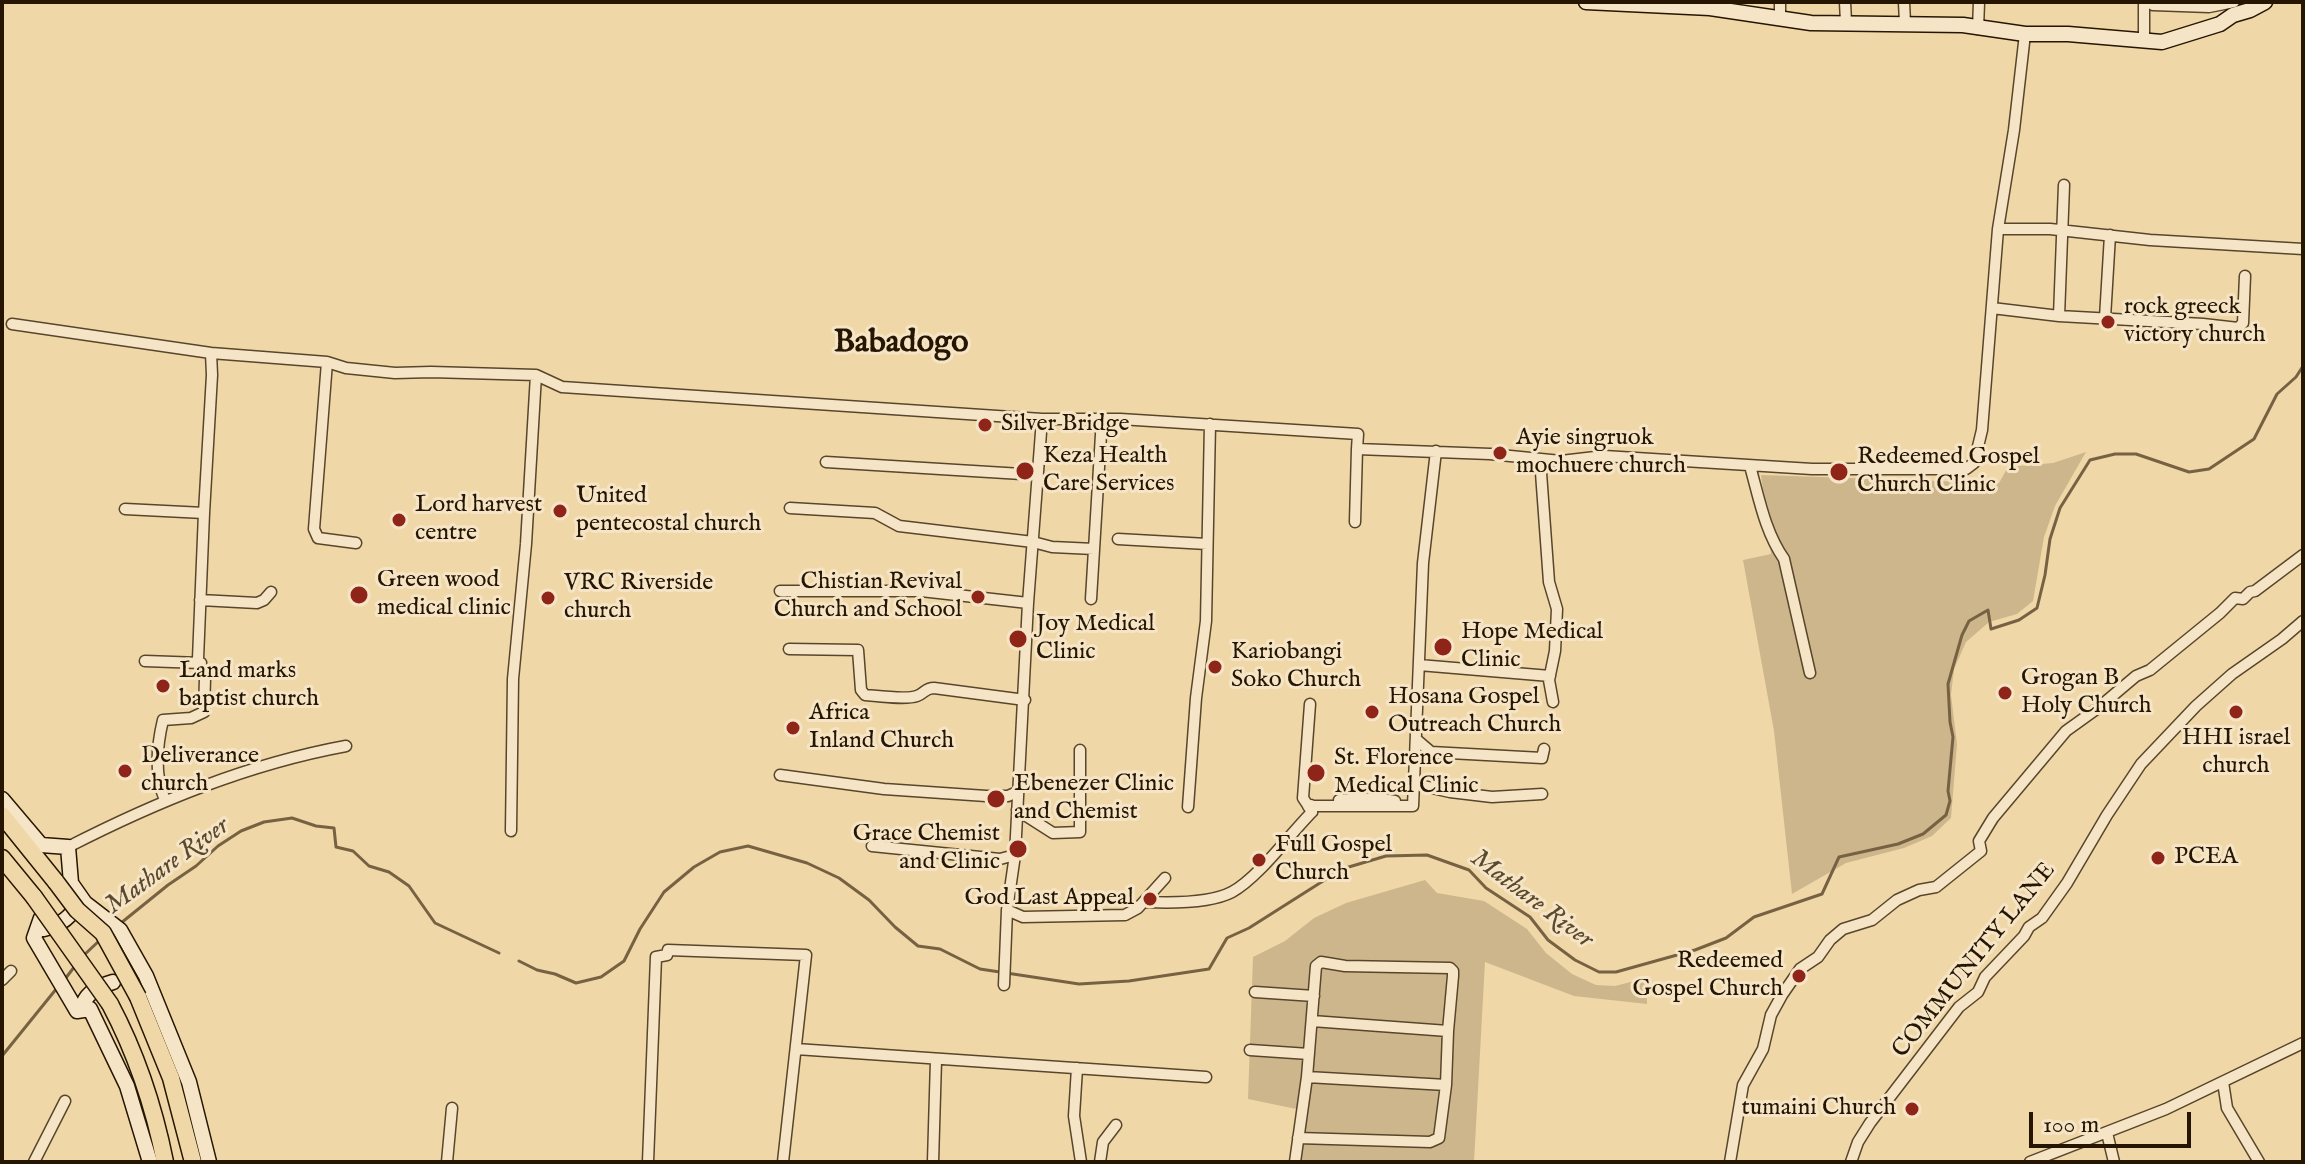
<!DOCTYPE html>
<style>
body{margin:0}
#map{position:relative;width:2305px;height:1164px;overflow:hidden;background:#f0d7a8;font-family:"IM FELL English",serif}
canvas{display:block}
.frame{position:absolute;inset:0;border:4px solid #261601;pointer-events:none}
.scale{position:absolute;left:2029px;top:1112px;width:162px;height:36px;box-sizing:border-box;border:4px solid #261601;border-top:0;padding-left:10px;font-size:24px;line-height:28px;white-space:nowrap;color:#261601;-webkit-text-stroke:6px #f5e5c6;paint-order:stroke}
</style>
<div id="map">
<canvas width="2305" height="1164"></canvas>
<div class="frame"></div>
<div class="scale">100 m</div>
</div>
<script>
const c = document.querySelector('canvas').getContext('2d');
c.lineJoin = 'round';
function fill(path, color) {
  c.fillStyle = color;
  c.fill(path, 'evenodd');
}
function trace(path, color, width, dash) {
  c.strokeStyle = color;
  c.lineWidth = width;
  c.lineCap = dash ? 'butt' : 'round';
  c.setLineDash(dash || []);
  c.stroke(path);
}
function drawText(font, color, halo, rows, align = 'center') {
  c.font = font + ' "IM FELL English",serif';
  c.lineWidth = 6;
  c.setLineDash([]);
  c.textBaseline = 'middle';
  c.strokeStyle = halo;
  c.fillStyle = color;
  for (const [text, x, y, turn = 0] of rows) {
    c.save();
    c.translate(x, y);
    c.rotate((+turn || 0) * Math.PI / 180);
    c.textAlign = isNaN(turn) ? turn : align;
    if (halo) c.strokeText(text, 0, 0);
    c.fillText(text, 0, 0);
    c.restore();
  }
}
const green = new Path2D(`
 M 2086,452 L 2055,506 L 2044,537 L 2033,601 L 2017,614 L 1989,622 L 1966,642 L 1954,669 L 1951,695 L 1957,744 L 1951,818 L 1932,836 L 1904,848 L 1846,863 L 1792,894 L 1774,731 L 1743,560 L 1771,554 L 1761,475 L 1999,483 L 2008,467 L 2053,463 Z
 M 1425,880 L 1437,893 L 1484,901 L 1527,929 L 1546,953 L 1572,974 L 1596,985 L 1615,986 L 1646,978 L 1647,1004 L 1574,996 L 1485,962 L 1474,1162 L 1292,1162 L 1306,1111 L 1248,1099 L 1253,957 L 1285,941 L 1314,918 L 1346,903 Z`);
const stream = new Path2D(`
 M 121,923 L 168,885 L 196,866 L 218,846 L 241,831 L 264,822 L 292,818 L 316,826 L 334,828 L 336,847 L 353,851 L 369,866 L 389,872 L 409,886 L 435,923 L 499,953
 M 82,957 L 100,940
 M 519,961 L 537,970 L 555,974 L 576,983 L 601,977 L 624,961 L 640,929 L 664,892 L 694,867 L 720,852 L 748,846 L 807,863 L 839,878 L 869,900 L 895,927 L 918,946 L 940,949 L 980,969 L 1079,984 L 1129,981 L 1209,969 L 1227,938 L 1249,928 L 1342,869 L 1386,856 L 1427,855 L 1469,870 L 1486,888 L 1530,917 L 1548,940 L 1575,960 L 1599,972 L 1616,972 L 1695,950 L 1726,938 L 1754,917 L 1822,894 L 1839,857 L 1898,844 L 1923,834 L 1946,815 L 1950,801 L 1948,791 L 1953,737 L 1950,722 L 1948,684 L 1962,635 L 1969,621 L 1988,610 L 1991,629 L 2019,620 L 2037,608 L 2045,575 L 2050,539 L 2060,508 L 2090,460 L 2115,454 L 2136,454 L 2189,472 L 2209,469 L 2254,439 L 2277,394 L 2296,377 L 2303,366
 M 65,979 L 75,966
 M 2,1056 L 57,988`);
const street = new Path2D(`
 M 1780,2 L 1780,18
 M 1845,2 L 1846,22
 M 1904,2 L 1905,23
 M 2144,2 L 2144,40
 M 2149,2 L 2153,5 L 2209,7 L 2234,2
 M 1978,29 L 1979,2
 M 2025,34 L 2014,130 L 1998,229 L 2050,229 L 2150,240 L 2303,249
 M 1992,308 L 2059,316 L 2203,324 L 2238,328 L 2243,323 L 2245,276
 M 2059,316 L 2064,185
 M 2105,318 L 2110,235
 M 12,324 L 211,353 L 327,362 L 346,368 L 395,373 L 431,372 L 536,375 L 562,387 L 1042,419 L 1120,419 L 1358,434 L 1357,449 L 1490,454 L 1561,461 L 1604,456 L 1812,469 L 1966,469 L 1974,463 L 1982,430 L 1998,229
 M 327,362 L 314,529 L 318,538 L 356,543
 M 1540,459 L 1549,582 L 1557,609 L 1555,651 L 1549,680 L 1553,702
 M 826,462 L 1038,475
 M 1750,466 C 1759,498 1765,532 1784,559 L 1810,673
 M 790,508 L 875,513 L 899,526 L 1033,542 L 1052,547 L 1094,549
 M 125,509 L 204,513
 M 1355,522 L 1357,449
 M 1118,539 L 1207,544
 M 780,591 L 921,591 L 1028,603
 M 1091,599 L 1102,418
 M 200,600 L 257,603 L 264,600 L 271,592
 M 789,649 L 858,650 L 861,690 L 865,695 C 878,696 906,700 917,696 C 925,693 925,688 934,688 L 1025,700
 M 145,661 L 201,663
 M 1419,665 L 1550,676
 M 1310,704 L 1303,798 L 1311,810
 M 1417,740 L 1431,752 L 1542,758 L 1544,749
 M 780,775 L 884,789 L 986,796 L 1008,796 L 1017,792
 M 1414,784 L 1450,792 L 1492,797 L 1542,794
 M 165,800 C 154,775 157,745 163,720 L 191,718 L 204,712 L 205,678 L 198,659 L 204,513 L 212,375 L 211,353
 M 1339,800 L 1376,798 L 1395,801
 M 1308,806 L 1413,806 L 1423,563 L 1436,451
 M 1188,807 L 1196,698 L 1206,621 L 1210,424
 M 1017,810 L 1053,833 L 1080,832 L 1080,750
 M 511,831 L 513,679 L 526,544 L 536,375
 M 872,846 L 1000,859 L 1015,855
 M 68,847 C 156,802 248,764 346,746
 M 1146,902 C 1169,903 1211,903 1232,892 C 1258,878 1290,834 1312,812 L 1308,806 L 1311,805
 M 1007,910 L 1023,917 L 1125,915 L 1138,908 L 1165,878
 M 2,980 L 11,971
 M 1004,985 L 1007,910 L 1015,855 L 1028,603 L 1042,419
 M 1255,992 L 1314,996
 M 1312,1021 L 1448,1031
 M 796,1049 L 1206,1077
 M 1250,1050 L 1309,1054
 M 1077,1068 L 1074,1116 L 1081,1162
 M 1307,1077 L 1446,1085
 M 2223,1082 L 2227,1108 L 2259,1162
 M 2107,1133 L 2114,1162
 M 34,1162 L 65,1101
 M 447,1162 L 452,1108
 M 648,1162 L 656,957 L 667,955 L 668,950 L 806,955 L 783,1162
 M 933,1162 L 936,1060
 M 1100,1162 L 1103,1142 L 1116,1125
 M 1295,1162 L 1307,1077 L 1316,966 L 1321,962 L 1345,966 L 1450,968 L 1453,971 L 1453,976 L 1448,1031 L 1446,1085 L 1439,1138 L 1430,1142 L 1298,1138
 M 1730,1162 L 1743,1085 L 1763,1049 L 1771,1015 L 1782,995 L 1800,969 L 1818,957 L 1830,940 L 1843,929 L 1872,920 L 1897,900 L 1919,890 L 1936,887 L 1981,851 L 1979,841 L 1993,818 L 2066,731 L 2098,708 L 2136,676 L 2150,670 L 2220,613 L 2235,598 L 2243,599 L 2250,592 L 2255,591 L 2303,555
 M 1851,1162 L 1858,1142 L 1870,1123 L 1959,1007 L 1978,992 L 1985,977 L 2024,936 L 2029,927 L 2042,918 L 2067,883 L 2107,815 L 2141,764 L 2196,706 L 2232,674 L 2282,639 L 2303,621
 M 2030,1162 L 2166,1109 L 2303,1043`);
const secondary = new Path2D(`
 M 1586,2 L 1710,8 L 1811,23 L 1963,25 L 2025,34 L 2068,34 L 2162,42 L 2220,24 L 2233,15 L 2250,10 L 2265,2
 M 2,799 L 41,845 L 68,847 L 71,883 L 85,903 L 120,930 L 146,976 L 189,1082 L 209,1162
 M 41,918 L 34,938 L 77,1011 L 90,1009 L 127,1086 L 150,1162
 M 44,929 C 61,925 72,917 79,901
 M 89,1009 L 82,1008 C 85,993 99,986 113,982`);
const primary = new Path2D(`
 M 2,815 L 56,882
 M 2,858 L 34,897
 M 138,997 L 171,1078 L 193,1162
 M 110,1004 C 136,1053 154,1107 165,1162`);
const primaryBridge = new Path2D(`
 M 56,882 L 77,910 L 103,933 L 138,997
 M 34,897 L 110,1004`);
const markers = [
 [2108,322,8,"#8f2418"],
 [985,425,8,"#8f2418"],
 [1500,453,8,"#8f2418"],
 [1025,471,10,"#8f2418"],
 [1839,472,10,"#8f2418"],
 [560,511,8,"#8f2418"],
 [399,520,8,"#8f2418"],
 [359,595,10,"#8f2418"],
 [978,597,8,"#8f2418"],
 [548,598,8,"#8f2418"],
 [1018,639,10,"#8f2418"],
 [1443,647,10,"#8f2418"],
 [1215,667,8,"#8f2418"],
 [163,686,8,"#8f2418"],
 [2005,693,8,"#8f2418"],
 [1372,712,8,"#8f2418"],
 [2236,712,8,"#8f2418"],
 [793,728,8,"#8f2418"],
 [125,771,8,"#8f2418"],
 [1316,773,10,"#8f2418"],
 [996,799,10,"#8f2418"],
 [1018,849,10,"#8f2418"],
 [2158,858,8,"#8f2418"],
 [1259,860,8,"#8f2418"],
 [1150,899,8,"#8f2418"],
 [1799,976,8,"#8f2418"],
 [1912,1109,8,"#8f2418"]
];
const poiNames = [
 ["rock greeck",2124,308],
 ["victory church",2124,336],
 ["Silver Bridge",1001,425],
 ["Ayie singruok",1516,439],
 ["mochuere church",1516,467],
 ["Keza Health",1043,457],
 ["Care Services",1043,485],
 ["Redeemed Gospel",1857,458],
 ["Church Clinic",1857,486],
 ["United",576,497],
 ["pentecostal church",576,525],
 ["Lord harvest",415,506],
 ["centre",415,534],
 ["Green wood",377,581],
 ["medical clinic",377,609],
 ["Chistian Revival",962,583,"right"],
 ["Church and School",962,611,"right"],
 ["VRC Riverside",564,584],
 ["church",564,612],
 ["Joy Medical",1036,625],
 ["Clinic",1036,653],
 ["Hope Medical",1461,633],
 ["Clinic",1461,661],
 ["Kariobangi",1231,653],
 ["Soko Church",1231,681],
 ["Land marks",179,672],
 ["baptist church",179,700],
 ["Grogan B",2021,679],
 ["Holy Church",2021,707],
 ["Hosana Gospel",1388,698],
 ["Outreach Church",1388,726],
 ["Africa",809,714],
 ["Inland Church",809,742],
 ["HHI israel",2236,739,"center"],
 ["church",2236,767,"center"],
 ["Deliverance",141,757],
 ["church",141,785],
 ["St. Florence",1334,759],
 ["Medical Clinic",1334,787],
 ["Ebenezer Clinic",1014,785],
 ["and Chemist",1014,813],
 ["Grace Chemist",1000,835,"right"],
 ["and Clinic",1000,863,"right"],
 ["Full Gospel",1275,846],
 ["Church",1275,874],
 ["PCEA",2174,858],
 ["God Last Appeal",1134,899,"right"],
 ["Redeemed",1783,962,"right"],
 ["Gospel Church",1783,990,"right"],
 ["tumaini Church",1896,1109,"right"]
];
const streetNames = [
 ["COMMUNITY LANE",1975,961,-51]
];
const waterNames = [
 ["Mathare River",168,867,-36],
 ["Mathare River",1531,900,37]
];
const districtNames = [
 ["Babadogo",901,344]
];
fill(green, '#ceb68c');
trace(stream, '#766243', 3);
trace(street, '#58462b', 13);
trace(secondary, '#261601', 17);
trace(primary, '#261601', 19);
trace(street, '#f5e5c6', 10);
trace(secondary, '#f5e5c6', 14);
trace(primary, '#f0d7a8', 16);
trace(primaryBridge, '#261601', 19, []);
trace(primaryBridge, '#f0d7a8', 16);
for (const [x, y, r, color] of markers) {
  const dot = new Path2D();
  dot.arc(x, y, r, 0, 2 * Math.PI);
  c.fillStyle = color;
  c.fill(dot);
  trace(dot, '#f5e5c6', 3);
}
drawText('24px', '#261601', '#f5e5c6', poiNames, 'left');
drawText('24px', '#261601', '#f5e5c6', streetNames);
drawText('italic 26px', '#5b492d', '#f5e5c6', waterNames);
drawText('bold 32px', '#261601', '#f5e5c6', districtNames);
</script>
